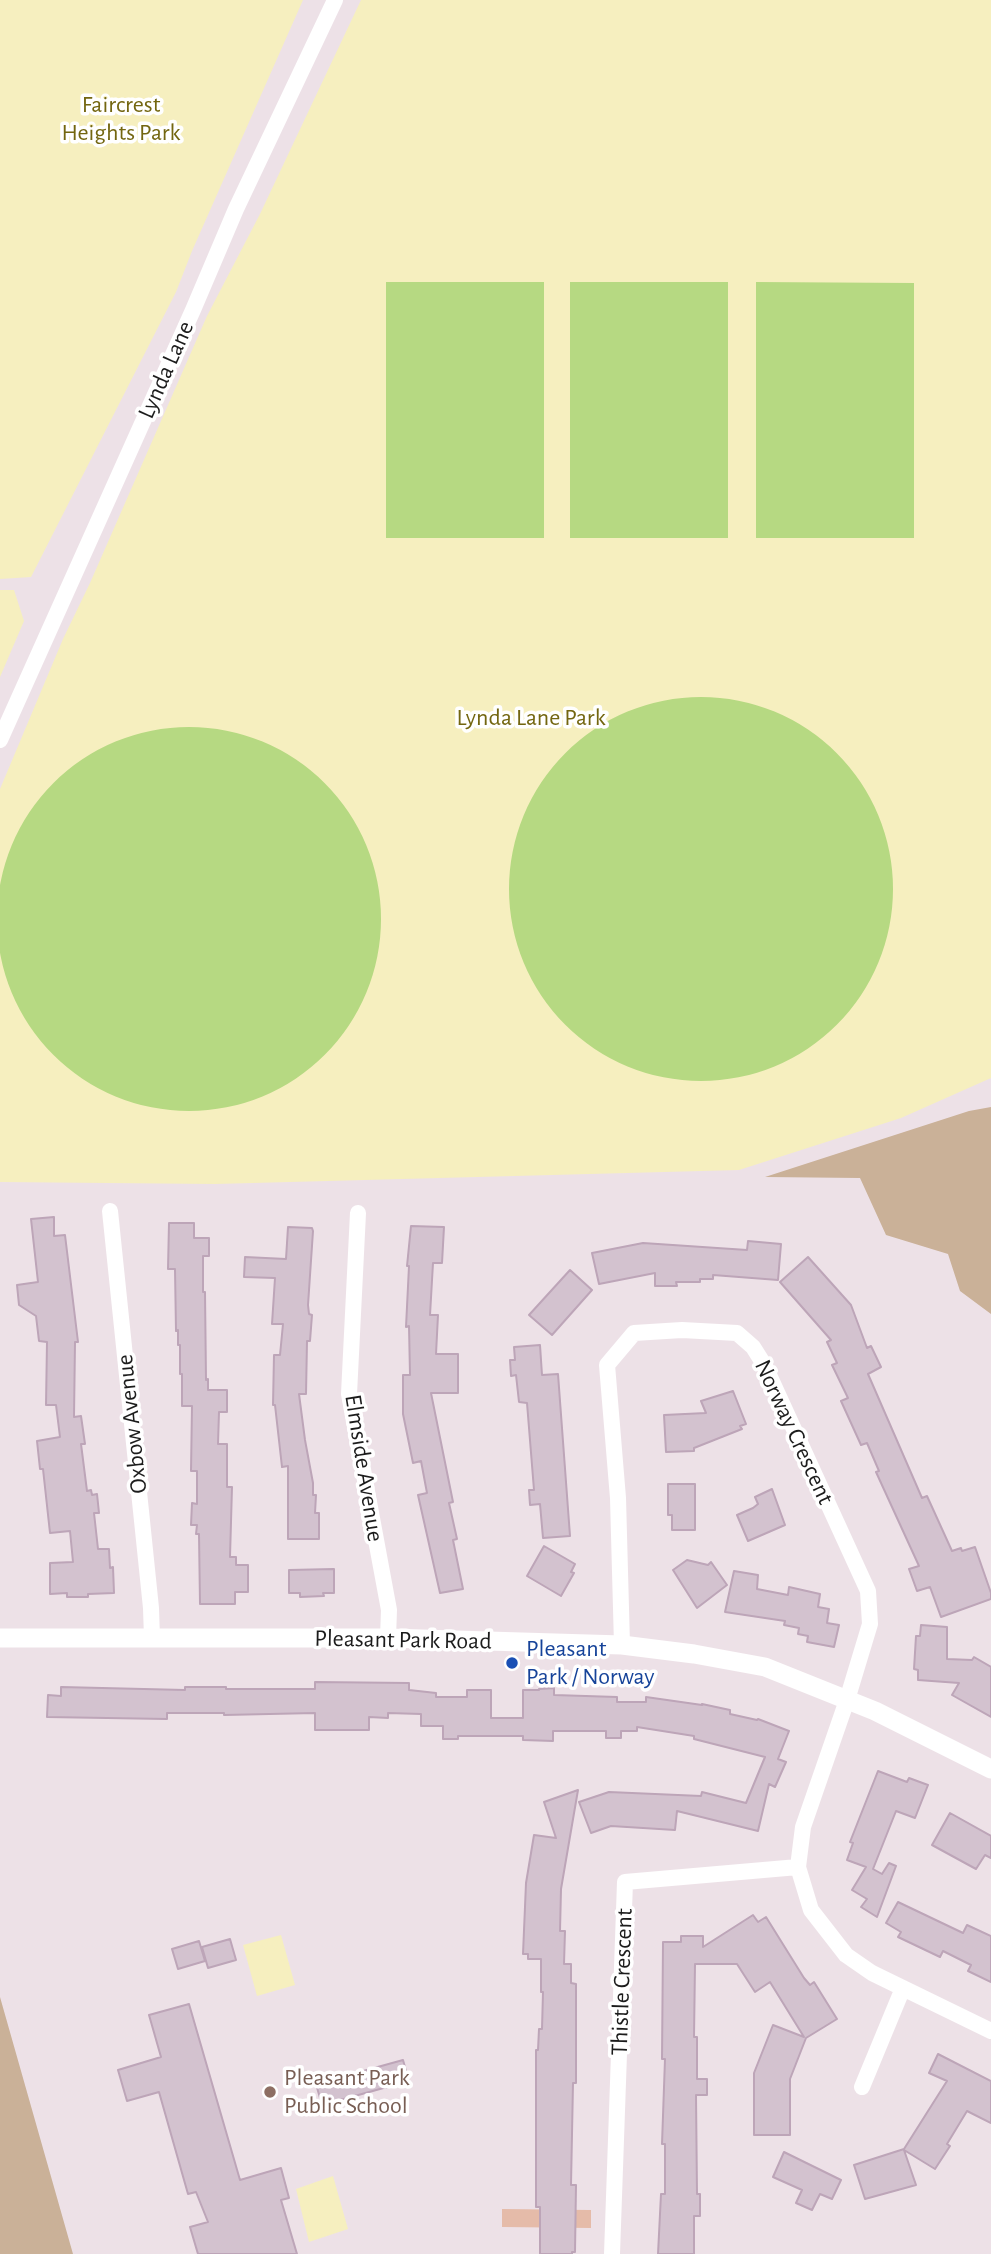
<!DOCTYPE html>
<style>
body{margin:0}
canvas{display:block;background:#ede1e7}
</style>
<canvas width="991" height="2254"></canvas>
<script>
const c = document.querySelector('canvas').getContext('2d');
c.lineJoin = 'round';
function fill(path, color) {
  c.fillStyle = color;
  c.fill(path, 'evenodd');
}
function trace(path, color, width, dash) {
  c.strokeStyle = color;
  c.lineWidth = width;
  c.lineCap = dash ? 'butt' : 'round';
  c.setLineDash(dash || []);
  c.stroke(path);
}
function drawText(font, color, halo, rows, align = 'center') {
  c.font = font + ' "Alegreya Sans",sans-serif';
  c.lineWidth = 7;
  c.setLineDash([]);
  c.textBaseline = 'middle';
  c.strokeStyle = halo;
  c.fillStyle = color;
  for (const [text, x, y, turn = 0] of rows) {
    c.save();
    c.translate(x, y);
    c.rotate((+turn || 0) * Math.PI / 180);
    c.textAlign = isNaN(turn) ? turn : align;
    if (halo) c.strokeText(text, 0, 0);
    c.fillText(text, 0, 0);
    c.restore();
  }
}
const grass = new Path2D(`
 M 502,2209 L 591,2210 L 591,2228 L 502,2227 Z`);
const forest = new Path2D(`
 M 991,1107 L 991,1314 L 960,1291 L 948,1254 L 886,1235 L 860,1178 L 765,1177 L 969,1111 Z
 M 0,1997 L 73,2254 L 0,2254 Z`);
const park = new Path2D(`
 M 0,0 L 303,0 L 192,251 L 176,292 L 31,577 L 0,579 Z
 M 361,0 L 991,0 L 991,1078 L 901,1118 L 739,1170 L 215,1184 L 0,1182 L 0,789 L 63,639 L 90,583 L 207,316 L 260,214 Z
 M 0,590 L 14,590 L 24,621 L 0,677 Z
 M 281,1935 L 295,1985 L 257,1996 L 243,1945 Z
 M 333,2176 L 348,2229 L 309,2242 L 296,2189 Z`);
const pitch = new Path2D(`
 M 386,282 L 544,282 L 544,538 L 386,538 Z
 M 570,282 L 728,282 L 728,538 L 570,538 Z
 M 756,282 L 914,283 L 914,538 L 756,538 Z
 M509 889a192 192 0 1 1 384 0a192 192 0 1 1-384 0Z
 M-3 919a192 192 0 1 1 384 0a192 192 0 1 1-384 0Z`);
const building = new Path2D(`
 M 54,1217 L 54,1236 L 65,1235 L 78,1342 L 75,1342 L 74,1417 L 81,1416 L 85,1444 L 81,1444 L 87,1491 L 91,1490 L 92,1495 L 97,1494 L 99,1513 L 94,1513 L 98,1549 L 109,1549 L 110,1568 L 113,1567 L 114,1593 L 88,1594 L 88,1597 L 67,1597 L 67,1593 L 50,1594 L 50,1563 L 73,1562 L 70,1531 L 50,1533 L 43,1469 L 40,1469 L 37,1441 L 60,1437 L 56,1405 L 46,1405 L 47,1342 L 39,1341 L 36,1316 L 19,1305 L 17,1285 L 38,1282 L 31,1219 Z
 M 169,1223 L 194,1223 L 194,1238 L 209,1238 L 209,1256 L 203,1256 L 203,1292 L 205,1292 L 206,1380 L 208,1379 L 208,1390 L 227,1390 L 227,1412 L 219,1412 L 218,1444 L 227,1444 L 227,1487 L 232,1487 L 230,1557 L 236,1557 L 236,1565 L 248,1565 L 248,1592 L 235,1592 L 235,1604 L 200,1604 L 199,1534 L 196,1534 L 197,1525 L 191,1525 L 192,1503 L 197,1504 L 197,1471 L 191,1471 L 192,1406 L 182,1406 L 182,1374 L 180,1374 L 180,1345 L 178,1345 L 178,1330 L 176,1331 L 175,1269 L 168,1269 Z
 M 411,1226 L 444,1227 L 442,1263 L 433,1263 L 430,1315 L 438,1315 L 436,1354 L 458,1354 L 458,1393 L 431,1393 L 453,1502 L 449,1503 L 457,1539 L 453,1540 L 463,1589 L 440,1593 L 418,1495 L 427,1493 L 421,1461 L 413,1463 L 403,1414 L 403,1375 L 410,1375 L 409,1326 L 406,1327 L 409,1266 L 407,1266 Z
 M 288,1227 L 312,1228 L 313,1231 L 308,1305 L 309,1314 L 312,1315 L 310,1341 L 307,1341 L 306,1394 L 299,1394 L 305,1440 L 313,1483 L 313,1495 L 316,1495 L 315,1513 L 319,1513 L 319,1539 L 288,1539 L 288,1466 L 282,1467 L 275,1405 L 273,1405 L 274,1355 L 280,1355 L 283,1324 L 272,1324 L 275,1278 L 244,1277 L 245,1257 L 286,1259 Z
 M 748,1241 L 781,1244 L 778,1280 L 713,1275 L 713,1279 L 700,1279 L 700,1282 L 676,1282 L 677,1286 L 655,1286 L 655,1273 L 599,1284 L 592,1253 L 643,1243 L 747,1250 Z
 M 808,1257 L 851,1305 L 867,1348 L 871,1346 L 881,1367 L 868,1374 L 922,1498 L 927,1496 L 952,1551 L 961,1548 L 962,1551 L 975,1547 L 991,1593 L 991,1599 L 941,1617 L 930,1587 L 917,1591 L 909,1569 L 919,1566 L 876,1472 L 879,1471 L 867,1443 L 861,1445 L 841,1401 L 848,1398 L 832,1365 L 837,1363 L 827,1342 L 831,1340 L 780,1282 Z
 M 570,1270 L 592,1290 L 552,1335 L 529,1315 Z
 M 540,1345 L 542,1375 L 558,1374 L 570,1536 L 543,1538 L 540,1504 L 530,1505 L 529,1490 L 534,1490 L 527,1403 L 519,1402 L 516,1375 L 511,1376 L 510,1360 L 515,1360 L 514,1347 Z
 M 733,1391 L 746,1424 L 740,1426 L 742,1429 L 694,1448 L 694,1451 L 666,1452 L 664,1415 L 706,1413 L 701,1401 Z
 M 668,1484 L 695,1484 L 695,1530 L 672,1530 L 672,1515 L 668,1515 Z
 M 772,1489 L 785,1525 L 748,1541 L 737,1515 L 753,1508 L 758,1504 L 755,1497 Z
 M 544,1546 L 575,1564 L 571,1572 L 574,1573 L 561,1596 L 527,1576 Z
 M 687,1560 L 708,1565 L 711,1562 L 727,1585 L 697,1608 L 673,1570 Z
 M 334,1569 L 334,1593 L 323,1593 L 324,1596 L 300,1597 L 300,1593 L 289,1593 L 289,1570 Z
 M 734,1571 L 758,1575 L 757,1589 L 788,1595 L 789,1587 L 820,1594 L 818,1607 L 829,1609 L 827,1623 L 839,1625 L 834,1647 L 807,1642 L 808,1636 L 798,1634 L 799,1628 L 784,1625 L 785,1621 L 725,1612 Z
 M 921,1625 L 947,1627 L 947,1659 L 972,1660 L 974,1657 L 991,1667 L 991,1717 L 952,1695 L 959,1683 L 918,1680 L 918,1670 L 914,1669 L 916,1636 L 920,1636 Z
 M 315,1682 L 409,1683 L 409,1690 L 436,1693 L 436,1697 L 467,1697 L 467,1690 L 491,1690 L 491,1718 L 523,1718 L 523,1690 L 539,1690 L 539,1689 L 554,1688 L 554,1695 L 617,1697 L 617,1702 L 646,1702 L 646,1697 L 702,1705 L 702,1704 L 730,1710 L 730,1714 L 757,1720 L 758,1719 L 789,1731 L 778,1759 L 786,1762 L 775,1787 L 769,1784 L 758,1831 L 677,1811 L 675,1830 L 611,1826 L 591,1833 L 579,1802 L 609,1792 L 701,1796 L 702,1792 L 746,1803 L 765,1757 L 694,1739 L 694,1736 L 637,1727 L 637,1731 L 621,1731 L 621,1738 L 606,1738 L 606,1731 L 553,1731 L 553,1741 L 523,1740 L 523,1736 L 458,1736 L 458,1739 L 443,1739 L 443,1726 L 421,1726 L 421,1714 L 388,1713 L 388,1718 L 369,1717 L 369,1730 L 315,1730 L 315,1713 L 224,1715 L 224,1713 L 167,1713 L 167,1719 L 47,1717 L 48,1695 L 61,1696 L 61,1687 L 185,1690 L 185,1687 L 226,1687 L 226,1689 L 315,1689 Z
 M 878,1771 L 907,1782 L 909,1778 L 928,1785 L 915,1818 L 896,1811 L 873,1869 L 882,1874 L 889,1863 L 896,1866 L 877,1917 L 861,1907 L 867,1899 L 852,1890 L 866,1867 L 847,1860 L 853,1843 L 850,1842 Z
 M 578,1790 L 561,1889 L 560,1931 L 565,1931 L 564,1964 L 571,1964 L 571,1983 L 576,1984 L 576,2083 L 573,2083 L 571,2185 L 576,2185 L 575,2252 L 572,2252 L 572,2254 L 540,2254 L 540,2207 L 536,2207 L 536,2050 L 538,2050 L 539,2029 L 542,2029 L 543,1992 L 541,1992 L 541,1959 L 528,1959 L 528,1954 L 523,1954 L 526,1883 L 534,1835 L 556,1838 L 544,1802 Z
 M 950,1813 L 991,1836 L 991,1858 L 985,1855 L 976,1869 L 932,1845 Z
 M 898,1902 L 963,1933 L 967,1925 L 991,1936 L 991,1982 L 968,1971 L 971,1965 L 943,1951 L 940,1957 L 898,1937 L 901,1932 L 886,1923 Z
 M 753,1915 L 758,1922 L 766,1917 L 804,1978 L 810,1985 L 814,1982 L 837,2019 L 806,2038 L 790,2079 L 790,2135 L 754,2135 L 754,2073 L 773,2025 L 804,2037 L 770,1982 L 755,1992 L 737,1964 L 695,1964 L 694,2037 L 697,2037 L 697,2079 L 707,2079 L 707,2095 L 696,2095 L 697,2194 L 700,2194 L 700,2216 L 694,2216 L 694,2254 L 658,2254 L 661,2194 L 665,2194 L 665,2144 L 662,2144 L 665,2059 L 662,2059 L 663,1942 L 681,1942 L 681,1936 L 703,1936 L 703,1947 Z
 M 230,1939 L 236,1960 L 208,1968 L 202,1947 Z
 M 199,1941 L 205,1961 L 178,1969 L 172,1949 Z
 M 189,2004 L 240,2180 L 281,2168 L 289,2198 L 281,2200 L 297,2254 L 198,2254 L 190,2227 L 208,2222 L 196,2192 L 188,2194 L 159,2092 L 127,2101 L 118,2070 L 161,2057 L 149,2015 Z
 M 938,2054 L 991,2081 L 991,2123 L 967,2111 L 947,2144 L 950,2146 L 935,2169 L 904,2150 L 916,2185 L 865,2199 L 854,2165 L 904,2149 L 947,2081 L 929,2073 Z
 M 403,2060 L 409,2081 L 322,2105 L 316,2084 Z
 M 784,2152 L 841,2180 L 832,2199 L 820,2194 L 812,2210 L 796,2203 L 802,2190 L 773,2177 Z`);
const minor = new Path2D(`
 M 0,740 L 193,310 L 236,209 L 335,0
 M 110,1211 L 151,1608 L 152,1638
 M 358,1213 L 349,1394 L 389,1610 L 388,1638
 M 622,1645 L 618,1498 L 607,1365 L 634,1333 L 682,1330 L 737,1333 L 753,1347 L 765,1366 L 868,1591 L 870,1624 L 847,1700 L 803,1827 L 798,1867 L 811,1910 L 846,1955 L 872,1973 L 991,2031
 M 862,2087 L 903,1988
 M 612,2254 L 625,1882 L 798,1867`);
const tertiary = new Path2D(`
 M 0,1638 L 388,1638 L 622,1645 L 694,1654 L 765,1667 L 875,1711 L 991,1769`);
const markers = [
 [512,1663,7,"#1a4fb4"],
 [270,2092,7,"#8d6e63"]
];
const parkNames = [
 ["Faircrest",121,105],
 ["Heights Park",121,133],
 ["Lynda Lane Park",531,718]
];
const streetNames = [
 ["Lynda Lane",166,370,-66],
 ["Oxbow Avenue",132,1424,-96],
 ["Norway Crescent",794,1432,65],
 ["Elmside Avenue",364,1468,81],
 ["Pleasant Park Road",403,1640,1],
 ["Thistle Crescent",622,1982,-88]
];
const transitNames = [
 ["Pleasant",526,1649],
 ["Park / Norway",526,1677]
];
const educationNames = [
 ["Pleasant Park",284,2078],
 ["Public School",284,2106]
];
fill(grass, '#e5bba9');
fill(forest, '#cab198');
fill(park, '#f6efbf');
fill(pitch, '#b6d982');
fill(building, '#d3c2cf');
trace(building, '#bda5b8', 2);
trace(minor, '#fff', 16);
trace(tertiary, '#fff', 19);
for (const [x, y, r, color] of markers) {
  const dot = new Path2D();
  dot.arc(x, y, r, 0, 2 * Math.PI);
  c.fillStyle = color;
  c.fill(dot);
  trace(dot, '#fff', 2.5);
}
drawText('24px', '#736610', '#fff', parkNames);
drawText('24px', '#1c1c1c', '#fff', streetNames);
drawText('24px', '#164399', '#fff', transitNames, 'left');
drawText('24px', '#785e54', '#fff', educationNames, 'left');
</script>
